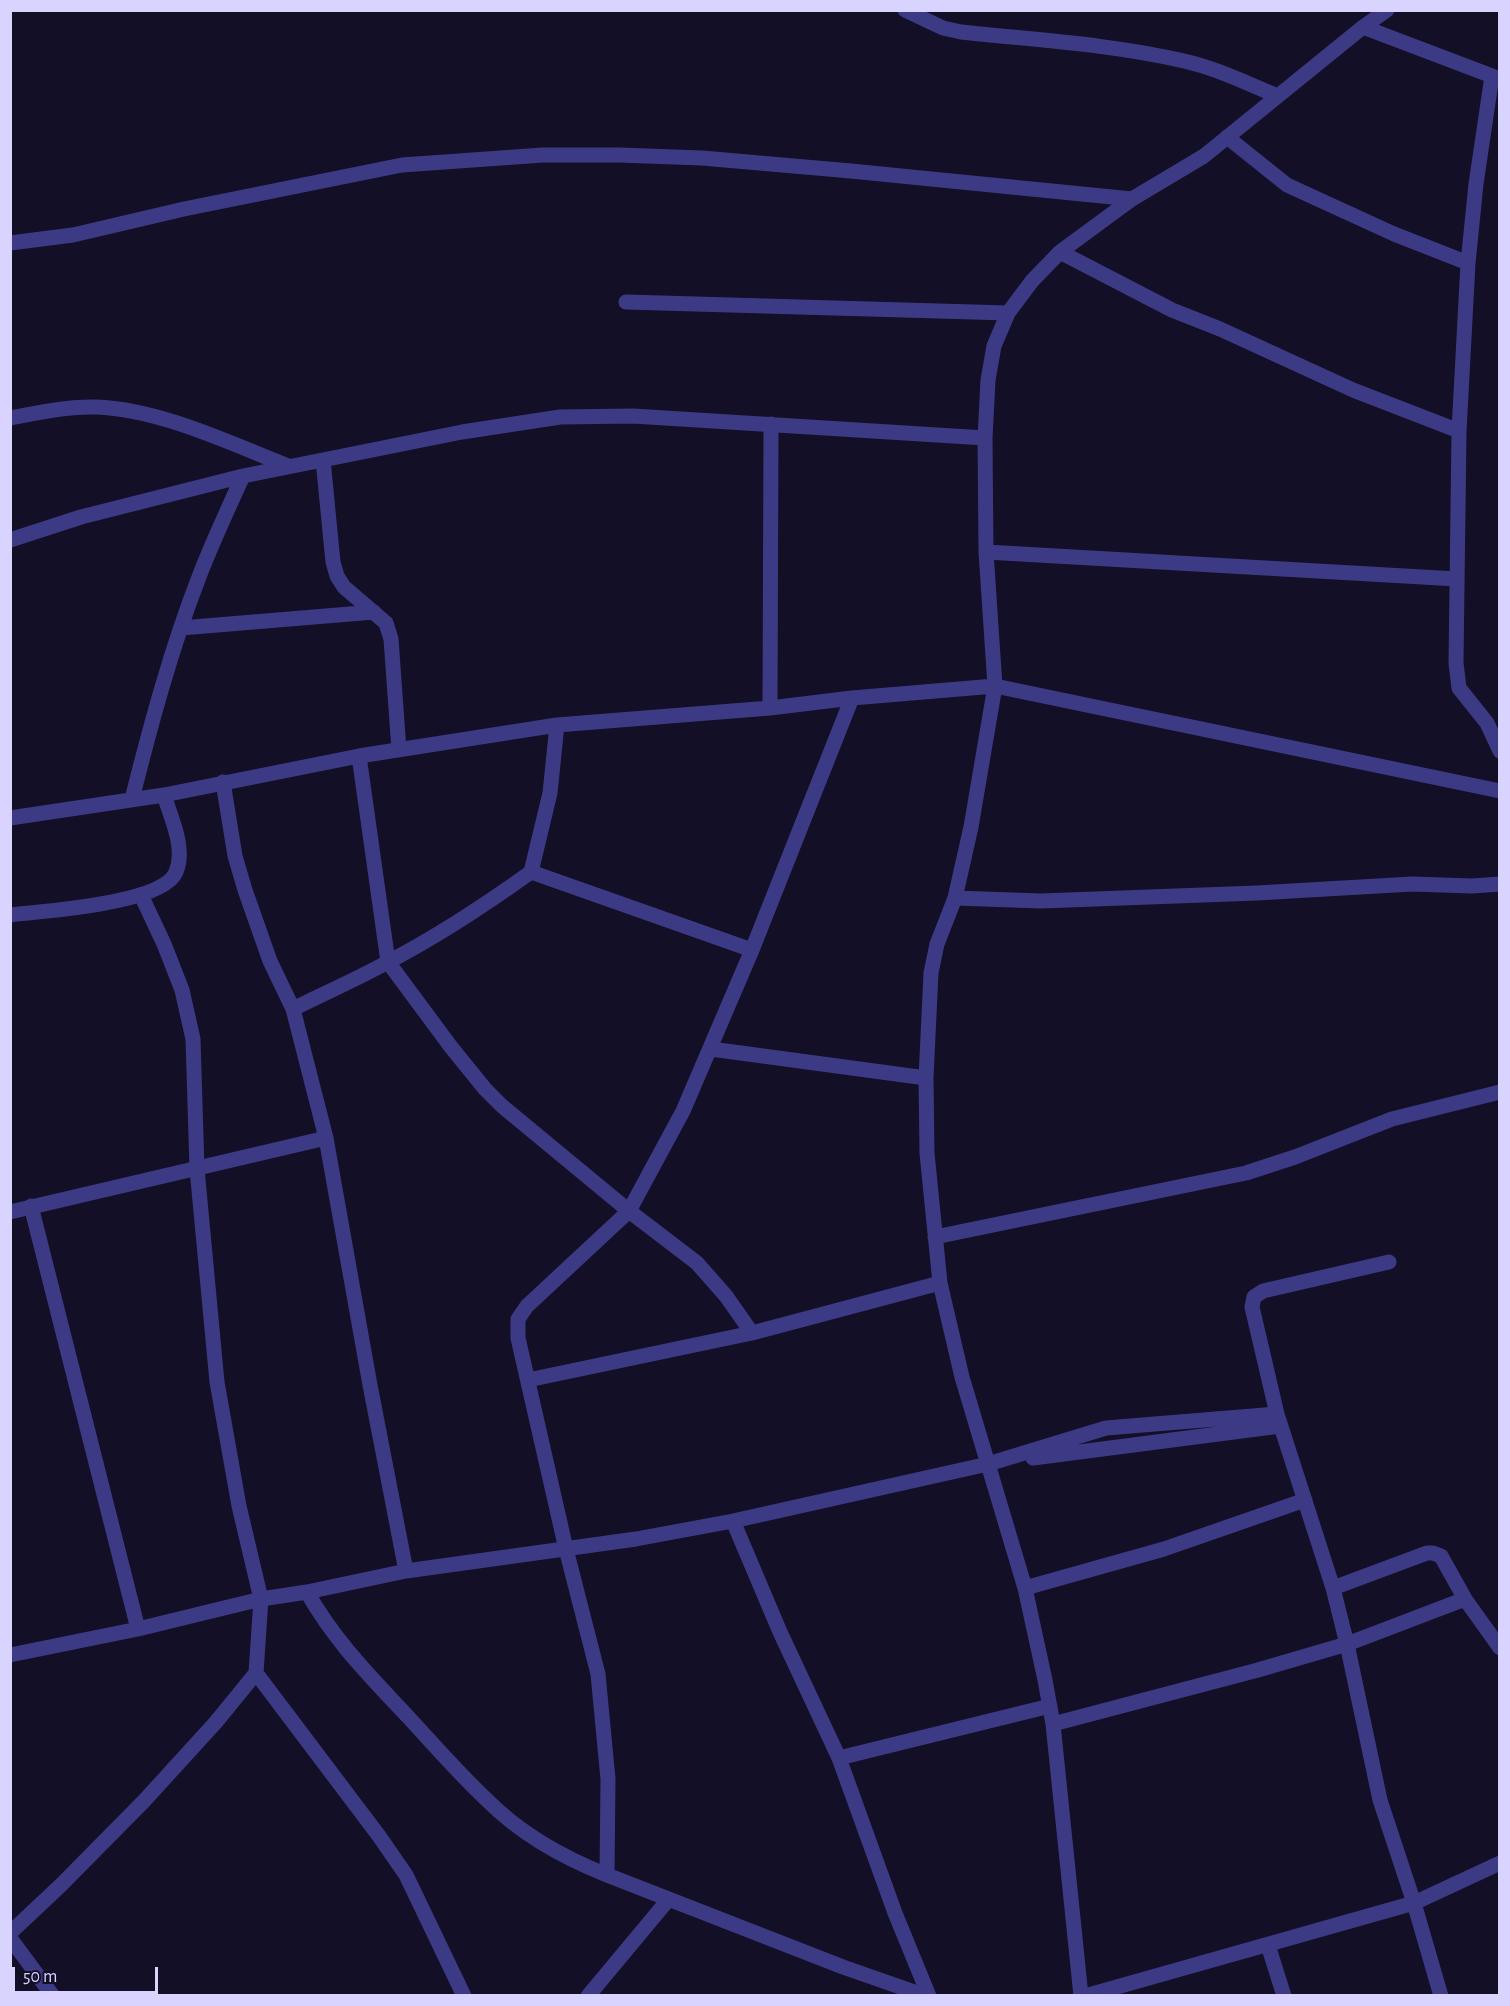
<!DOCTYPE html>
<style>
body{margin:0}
#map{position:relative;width:1510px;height:2006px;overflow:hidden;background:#130f26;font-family:"Alegreya Sans",sans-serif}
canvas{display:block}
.frame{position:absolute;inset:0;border:12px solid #d9d4ff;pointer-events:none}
.scale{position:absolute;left:12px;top:1967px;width:146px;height:27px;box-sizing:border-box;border:3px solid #d9d4ff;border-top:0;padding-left:8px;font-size:18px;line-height:21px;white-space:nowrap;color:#d9d4ff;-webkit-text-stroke:4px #130f26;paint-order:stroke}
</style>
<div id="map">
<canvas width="1510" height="2006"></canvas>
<div class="frame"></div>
<div class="scale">50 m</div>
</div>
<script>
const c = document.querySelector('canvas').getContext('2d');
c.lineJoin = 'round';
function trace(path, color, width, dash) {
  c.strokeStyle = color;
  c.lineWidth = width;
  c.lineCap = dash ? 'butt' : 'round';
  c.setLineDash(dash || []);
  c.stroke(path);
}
const minor = new Path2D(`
 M 905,10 L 943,28 L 961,32 C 1035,40 1111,44 1184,61 C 1216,68 1248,84 1278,96
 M 1363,27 L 1500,79
 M 1492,76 L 1476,184 L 1468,263 L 1459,431 L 1456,663 L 1459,688 L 1487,723 L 1500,751
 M 1227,137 L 1287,185 L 1394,234 L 1468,263
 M 10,243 L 73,235 L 184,209 L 402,165 L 543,155 L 619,155 L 702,158 L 851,171 L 1132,199
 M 1060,252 L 1172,310 L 1220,329 L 1353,390 L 1459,431
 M 626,302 L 1008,313
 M 10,418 C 38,413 68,406 96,407 C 159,409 230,443 288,466
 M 323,460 L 333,562 L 337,576 L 344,587 L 386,623 L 391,639 L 399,750
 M 10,540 L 81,517 L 243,476 L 462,432 L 560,417 L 633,416 L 985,438
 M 986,552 L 1457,579
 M 181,628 L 374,612
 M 770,708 L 771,424
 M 359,756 L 388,962 L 451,1047 L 485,1089 L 502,1106 L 629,1211 L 697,1263 L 726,1296 L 752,1333
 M 223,782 L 235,856 L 245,890 L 270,961 L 293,1009 L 326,1138 L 370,1385 L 406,1571
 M 132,799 C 151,724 171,649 199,577 C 212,543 228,509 243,476
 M 10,818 L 164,795 L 359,756 L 557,725 L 770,708 L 852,698 L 995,686 L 1500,791
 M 531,872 L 752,950
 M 955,898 L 1041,901 L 1257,893 L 1412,884 L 1472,886 L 1500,884
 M 10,915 C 43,911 163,904 176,872 C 186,848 171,818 164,795
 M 293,1009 C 325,993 357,979 388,962 C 438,936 485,905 531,872 L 550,793 L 557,725
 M 711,1049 L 926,1078
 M 31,1206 L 138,1629
 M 10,1212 L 326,1138
 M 935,1237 L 1246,1173 L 1295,1157 L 1392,1119 L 1500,1092
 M 1389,1262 L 1263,1291 L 1254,1297 L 1252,1307 L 1277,1414 L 1333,1588 L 1347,1644 L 1380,1800 L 1414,1903 L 1441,1996
 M 528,1380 L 752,1333 L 940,1283
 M 1033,1458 L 1280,1426
 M 733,1521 L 780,1632 L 839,1758 L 895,1913 L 929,1996
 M 1025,1588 L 1164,1549 L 1305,1500
 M 1333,1588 L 1427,1553 L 1433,1553 L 1441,1556 L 1465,1599 L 1500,1648
 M 307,1592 C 336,1643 370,1676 410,1719 C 435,1746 460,1775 488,1801 C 521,1834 564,1858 607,1875 L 843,1967 L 926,1996
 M 10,1655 L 138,1629 L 261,1599 L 307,1592 L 406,1571 L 636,1539 L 733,1521 L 988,1464 L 1106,1428 L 1277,1414
 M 256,1673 L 379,1836 L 406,1875 L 464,1996
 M 1053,1724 L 1258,1670 L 1347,1644 L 1465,1599
 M 839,1758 L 1050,1706
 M 607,1875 L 608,1779 L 598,1674 L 566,1549 L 518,1338 L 518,1319 L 527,1306 L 629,1211 L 683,1111 L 752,950 L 852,698
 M 10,1933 L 61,1885 L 144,1801 L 216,1722 L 256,1673 L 261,1599 L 239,1506 L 217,1382 L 197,1169 L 193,1039 L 182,990 L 164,944 L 141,895
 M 10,1938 L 53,1996
 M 1268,1945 L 1284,1996
 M 588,1996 L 668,1900
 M 1081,1996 L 1053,1724 L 1045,1680 L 1025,1588 L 962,1377 L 940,1283 L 927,1153 L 926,1078 L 931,973 L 937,944 L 955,898 L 971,827 L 995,686 L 986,552 L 985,438 L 988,380 L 994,346 L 1008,313 L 1032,281 L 1060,252 L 1132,199 L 1204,156 L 1363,27 L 1387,10
 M 1085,1996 L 1414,1903 L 1500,1863`);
trace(minor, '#3d3a85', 15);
</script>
